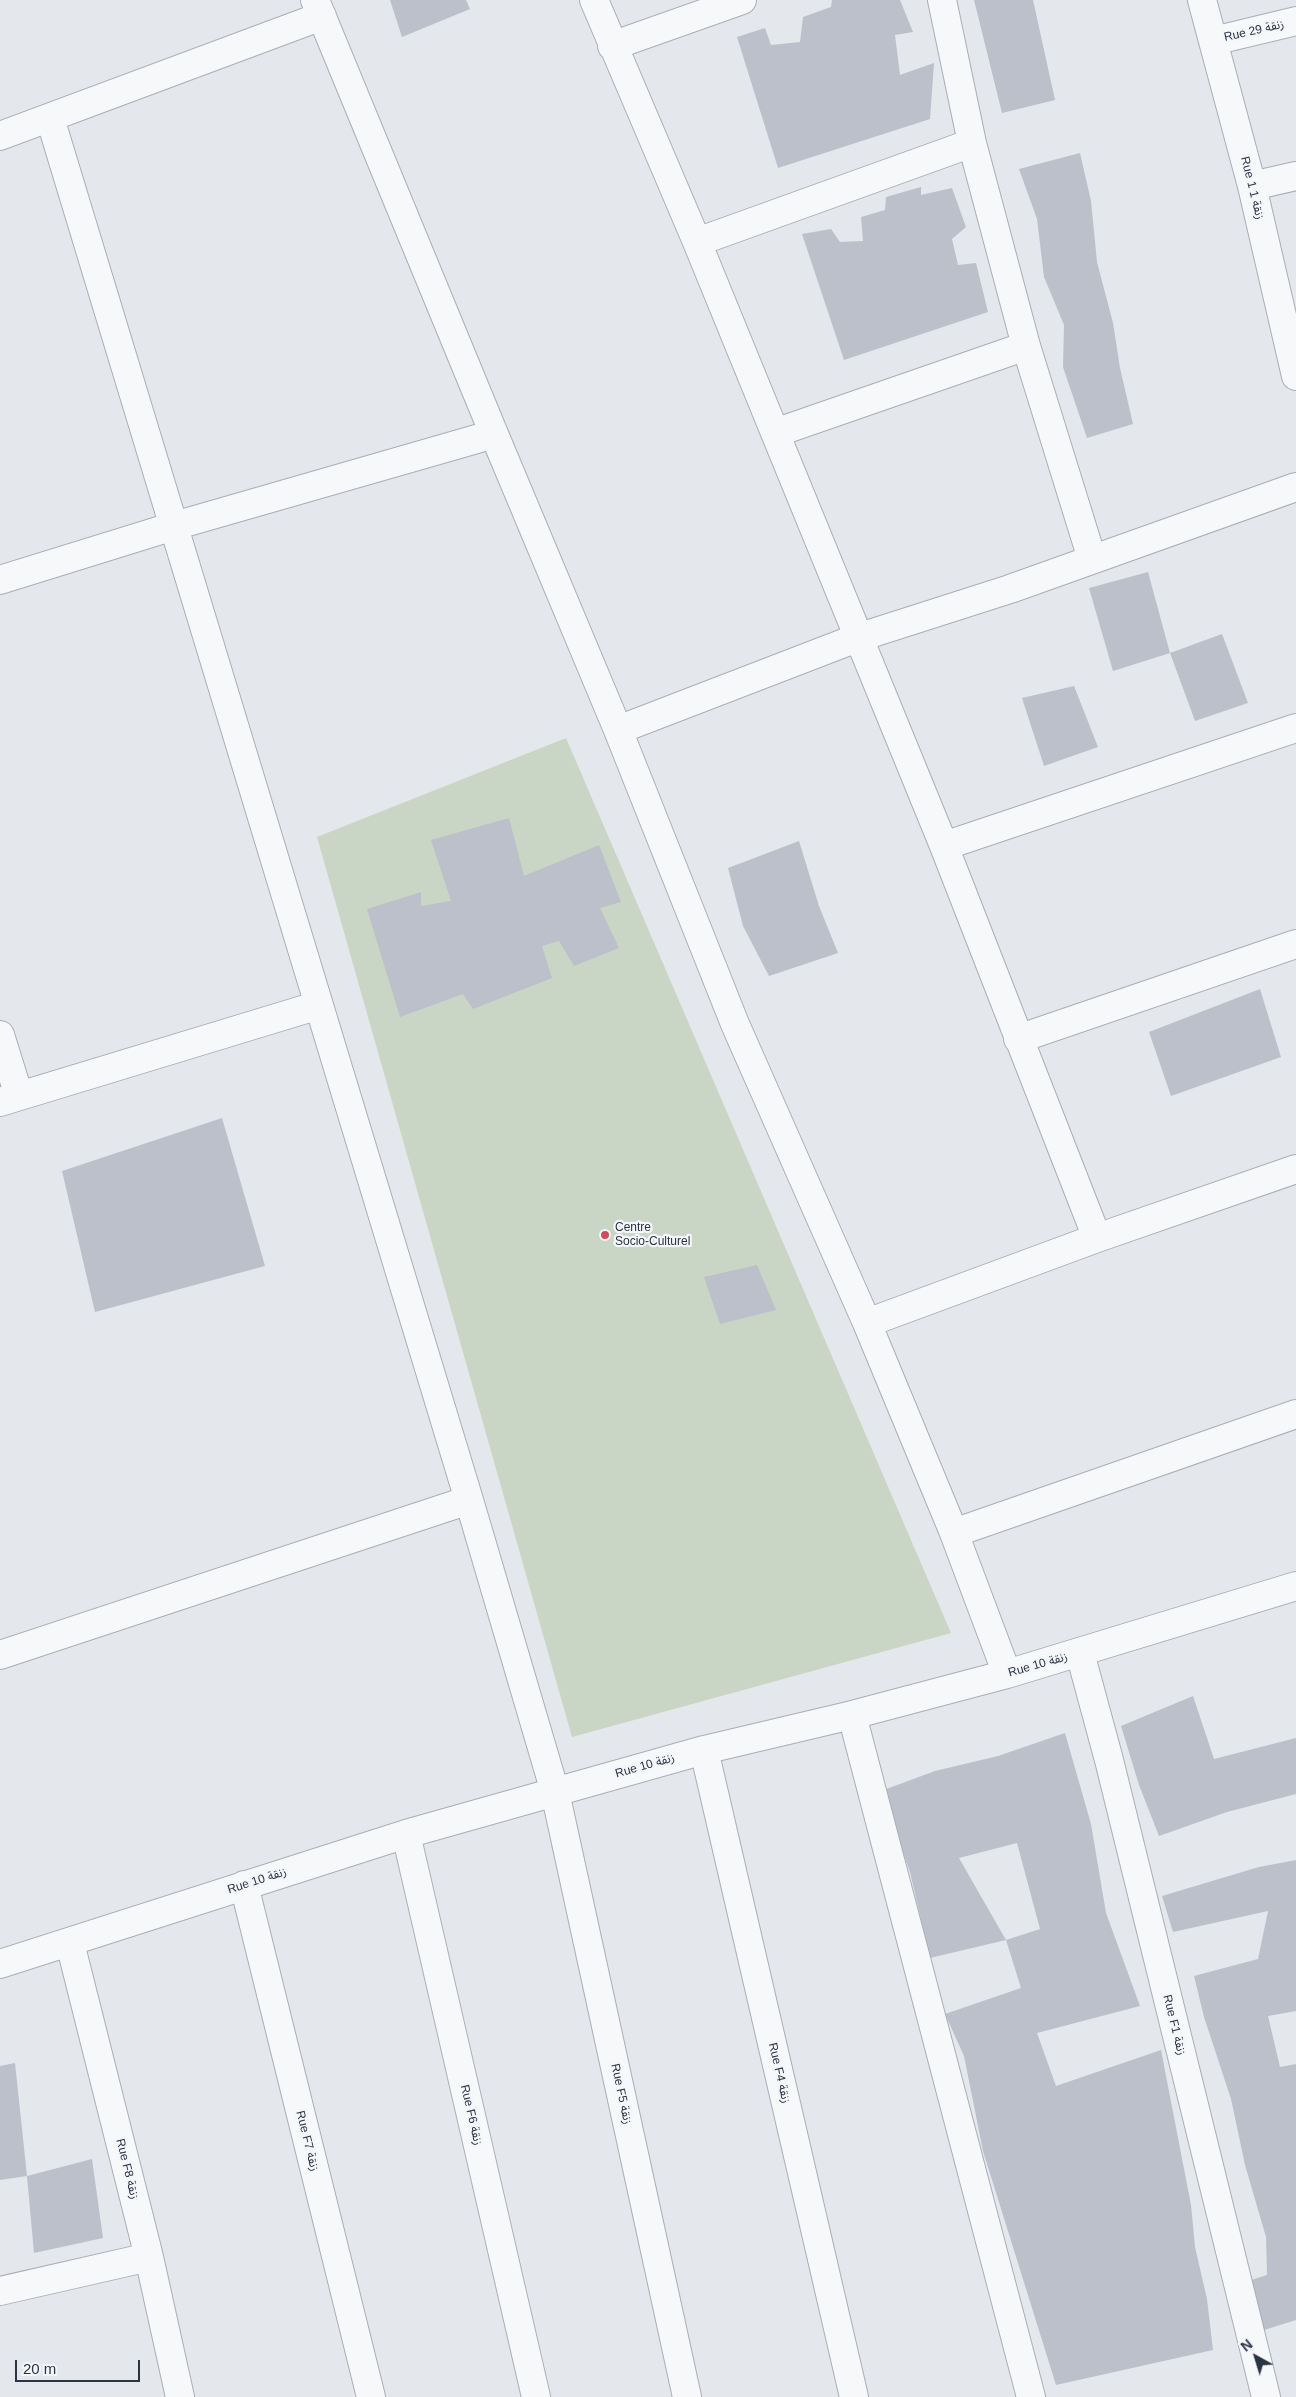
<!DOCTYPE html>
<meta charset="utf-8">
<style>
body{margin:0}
#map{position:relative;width:1296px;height:2397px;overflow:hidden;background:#e4e7ec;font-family:Helvetica,sans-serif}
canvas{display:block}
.north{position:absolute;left:1231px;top:2332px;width:50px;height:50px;-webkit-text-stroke:4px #f4f6f9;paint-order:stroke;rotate:321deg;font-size:14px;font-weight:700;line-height:20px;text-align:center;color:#2b3445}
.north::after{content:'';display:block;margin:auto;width:18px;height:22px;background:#2b3445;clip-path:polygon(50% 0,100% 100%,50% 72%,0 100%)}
.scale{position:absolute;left:15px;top:2360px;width:125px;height:22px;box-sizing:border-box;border:2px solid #2b3445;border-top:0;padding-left:6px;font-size:15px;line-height:18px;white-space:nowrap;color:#2b3445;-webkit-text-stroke:4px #f4f6f9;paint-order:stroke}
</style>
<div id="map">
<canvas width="1296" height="2397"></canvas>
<div class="north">N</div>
<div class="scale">20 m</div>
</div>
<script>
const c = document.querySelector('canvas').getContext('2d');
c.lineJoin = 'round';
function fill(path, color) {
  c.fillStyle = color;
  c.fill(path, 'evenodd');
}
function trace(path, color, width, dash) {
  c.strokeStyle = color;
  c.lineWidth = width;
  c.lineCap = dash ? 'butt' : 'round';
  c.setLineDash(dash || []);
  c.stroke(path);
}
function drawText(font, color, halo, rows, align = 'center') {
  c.font = font + ' Helvetica,"Noto Sans Arabic",sans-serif';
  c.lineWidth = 4.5;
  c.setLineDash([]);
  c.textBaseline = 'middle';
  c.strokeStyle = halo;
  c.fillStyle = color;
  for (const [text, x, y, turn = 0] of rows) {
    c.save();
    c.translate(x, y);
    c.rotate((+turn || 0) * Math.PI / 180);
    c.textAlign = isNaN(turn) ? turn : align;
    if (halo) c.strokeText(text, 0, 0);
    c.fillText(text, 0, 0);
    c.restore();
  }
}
const green = new Path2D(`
 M 566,738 L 951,1633 L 572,1737 L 317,837 Z`);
const building = new Path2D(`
 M 390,0 L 466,0 L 470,9 L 402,37 Z
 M 832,0 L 900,0 L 913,32 L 895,35 L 900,75 L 934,63 L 930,119 L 778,168 L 737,37 L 765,28 L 771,45 L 800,42 L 803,17 L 831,7 Z
 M 974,0 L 1033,0 L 1055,100 L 1002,113 Z
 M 1080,153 L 1091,201 L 1097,262 L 1113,323 L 1120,368 L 1133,424 L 1087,438 L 1063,367 L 1064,325 L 1044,277 L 1037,219 L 1019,169 Z
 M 921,187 L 921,195 L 952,188 L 966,227 L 952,239 L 958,265 L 976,263 L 988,312 L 844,360 L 802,234 L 831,229 L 840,242 L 863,241 L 861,217 L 885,210 L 886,197 Z
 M 1148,572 L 1170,653 L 1222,634 L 1248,703 L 1195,721 L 1170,653 L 1113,671 L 1089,588 Z
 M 1074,686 L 1098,747 L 1044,766 L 1022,698 Z
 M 509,818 L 524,876 L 599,845 L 621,902 L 600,908 L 619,948 L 574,966 L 559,941 L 542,946 L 552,978 L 473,1009 L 463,994 L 400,1017 L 367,909 L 421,892 L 421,906 L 451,901 L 431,840 Z
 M 799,841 L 819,906 L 838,953 L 769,976 L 743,926 L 728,868 Z
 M 1260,989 L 1281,1057 L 1171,1096 L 1149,1032 Z
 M 222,1118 L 265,1266 L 95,1312 L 62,1171 Z
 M 757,1265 L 776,1310 L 720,1324 L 704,1277 Z
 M 1193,1696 L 1214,1759 L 1296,1738 L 1296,1794 L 1227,1812 L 1159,1836 L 1139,1785 L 1121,1726 Z
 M 1065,1733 L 1091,1824 L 1106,1913 L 1140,2006 L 1037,2033 L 1056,2086 L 1161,2050 L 1191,2205 L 1195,2247 L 1207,2299 L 1213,2350 L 1056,2385 L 983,2151 L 964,2056 L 945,2014 L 1021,1988 L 1006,1940 L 1040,1929 L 1017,1843 L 959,1858 L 1006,1940 L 930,1958 L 910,1872 L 881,1791 L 935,1771 L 998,1756 Z
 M 1296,1860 L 1296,2011 L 1268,2016 L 1280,2067 L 1296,2064 L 1296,2320 L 1264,2330 L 1248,2281 L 1267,2275 L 1266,2237 L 1245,2165 L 1231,2099 L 1204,2017 L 1194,1976 L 1258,1959 L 1268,1911 L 1173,1932 L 1162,1896 L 1259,1867 Z
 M 15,2063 L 27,2176 L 92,2159 L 103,2238 L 34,2253 L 27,2176 L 0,2180 L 0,2066 Z`);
const minor = new Path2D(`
 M 315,0 L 494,434 L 618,730 L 735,1024 L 867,1323 L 954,1533 L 1007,1674
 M 594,0 L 697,242 L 944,846 L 1097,1238
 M 942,0 L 972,143 L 1026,346 L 1092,559
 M 1202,0 L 1252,186 L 1296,376
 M 1213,41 L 1296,21
 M 612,46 L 742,0
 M 50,118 L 469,1500 L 555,1792 L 687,2397
 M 0,136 L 322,16
 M 1252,186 L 1296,176
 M 697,242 L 972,143
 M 775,433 L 1026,346
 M 0,580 L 174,526 L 494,434
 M 618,730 L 857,638 L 1010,589 L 1296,487
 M 944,846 L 1296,728
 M 0,1035 L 19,1096
 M 1018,1039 L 1296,944
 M 0,1102 L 319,1005
 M 867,1323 L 1097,1238 L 1296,1169
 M 954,1533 L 1296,1414
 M 1080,1653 L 1109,1760 L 1266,2397
 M 0,1655 L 469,1500
 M 852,1715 L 1031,2397
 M 704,1750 L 854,2397
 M 406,1834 L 536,2397
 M 244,1885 L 371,2397
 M 70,1943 L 149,2257 L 180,2397
 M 0,1964 L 406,1834 L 704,1750 L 852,1715 L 1007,1674 L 1296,1586
 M 0,2291 L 149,2257`);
const markers = [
 [605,1235,5,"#d1495b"]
];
const streetNames = [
 ["Rue 29 زنقة",1254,31,-13],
 ["Rue 1 زنقة 1",1252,188,76],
 ["Rue 10 زنقة",1038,1665,-16],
 ["Rue 10 زنقة",645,1766,-16],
 ["Rue 10 زنقة",257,1881,-18],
 ["Rue F1 زنقة",1174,2025,76],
 ["Rue F4 زنقة",779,2073,77],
 ["Rue F5 زنقة",621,2094,78],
 ["Rue F6 زنقة",471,2115,77],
 ["Rue F7 زنقة",307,2141,76],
 ["Rue F8 زنقة",127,2169,76]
];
const poiNames = [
 ["Centre",615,1228],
 ["Socio-Culturel",615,1242]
];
fill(green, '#c9d6c5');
fill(building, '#bbc0ca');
trace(minor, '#a9aeb7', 30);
trace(minor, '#f7f8fa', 28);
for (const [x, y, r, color] of markers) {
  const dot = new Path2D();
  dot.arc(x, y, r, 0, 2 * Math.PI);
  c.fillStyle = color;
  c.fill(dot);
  trace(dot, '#f4f6f9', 2);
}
drawText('12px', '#2b3445', '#f4f6f9', streetNames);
drawText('12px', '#2b3445', '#f4f6f9', poiNames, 'left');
</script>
